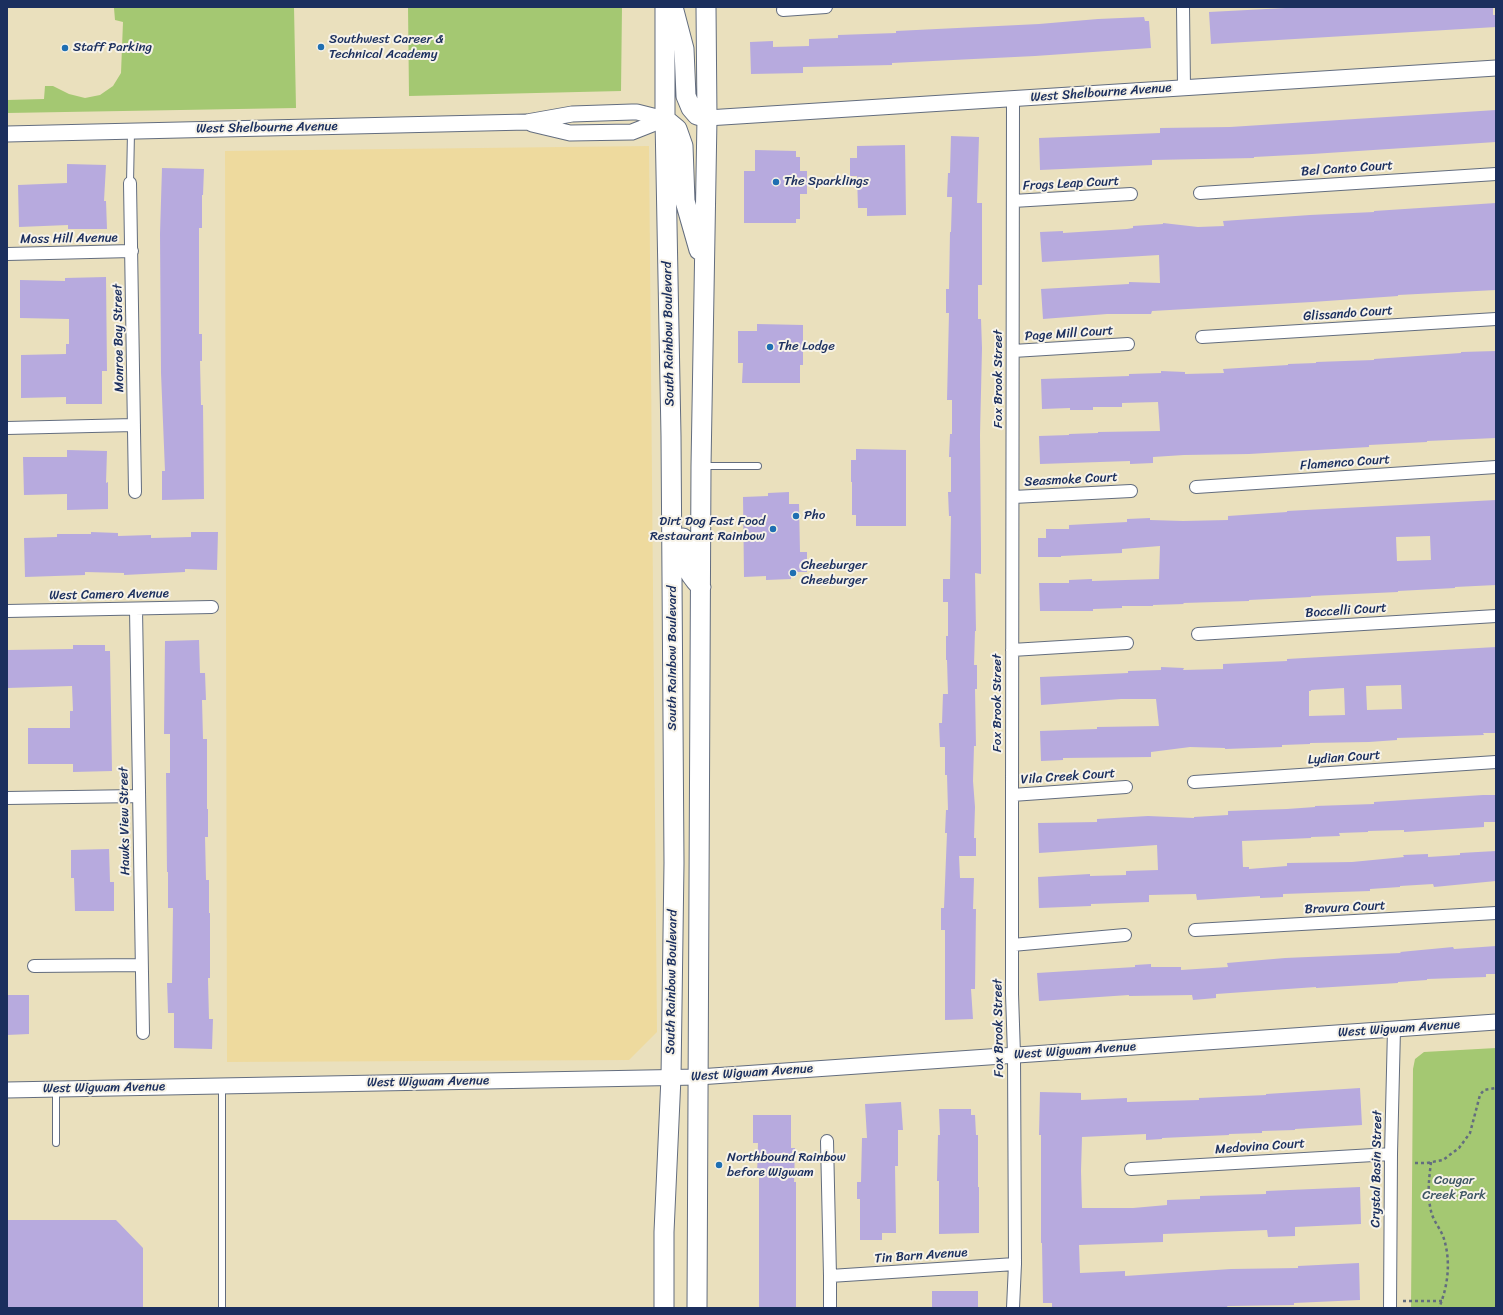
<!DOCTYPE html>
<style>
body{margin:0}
#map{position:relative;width:1503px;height:1315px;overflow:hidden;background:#eae0bd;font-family:Sriracha,sans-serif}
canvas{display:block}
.frame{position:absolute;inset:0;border:8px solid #1b2f5e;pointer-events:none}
</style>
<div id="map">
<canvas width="1503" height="1315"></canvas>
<div class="frame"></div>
</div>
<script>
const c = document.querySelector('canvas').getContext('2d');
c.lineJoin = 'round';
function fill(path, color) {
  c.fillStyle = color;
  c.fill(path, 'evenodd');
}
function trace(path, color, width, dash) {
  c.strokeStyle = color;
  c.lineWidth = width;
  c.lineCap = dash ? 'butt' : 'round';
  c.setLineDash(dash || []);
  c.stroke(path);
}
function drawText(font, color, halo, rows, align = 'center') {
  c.font = font + ' Sriracha,sans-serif';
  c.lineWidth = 4;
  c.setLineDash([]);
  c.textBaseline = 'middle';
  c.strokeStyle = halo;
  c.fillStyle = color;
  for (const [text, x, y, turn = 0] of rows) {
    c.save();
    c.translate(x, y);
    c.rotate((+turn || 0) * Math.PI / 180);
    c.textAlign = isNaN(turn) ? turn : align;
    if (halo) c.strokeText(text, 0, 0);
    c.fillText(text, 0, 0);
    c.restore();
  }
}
const green = new Path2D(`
 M 115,7 L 294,7 L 296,108 L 7,113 L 7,100 L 44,99 L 45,86 L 53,86 L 69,94 L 85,98 L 100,95 L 113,86 L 121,73 L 123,22 L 115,20 L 114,8 Z
 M 408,7 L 622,7 L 621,91 L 409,96 Z
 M 1496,1048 L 1496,1308 L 1411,1308 L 1413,1069 L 1415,1059 L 1424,1052 Z`);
const sand = new Path2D(`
 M 649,146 L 657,1032 L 629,1060 L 227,1062 L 225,151 Z`);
const building = new Path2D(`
 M 1305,7 L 1493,7 L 1493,15 L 1495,15 L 1496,27 L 1211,44 L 1209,12 Z
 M 1144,17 L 1145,21 L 1149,21 L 1151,48 L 1035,56 L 892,63 L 892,65 L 803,67 L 803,73 L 751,74 L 750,42 L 773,41 L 773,47 L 809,46 L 809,39 L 838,38 L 838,35 L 896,33 L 896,31 L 1039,24 L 1098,19 Z
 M 1496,110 L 1496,142 L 1312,154 L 1254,157 L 1254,158 L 1152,160 L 1152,165 L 1040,170 L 1039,138 L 1160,133 L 1160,128 L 1230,127 Z
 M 951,136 L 979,137 L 977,203 L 982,203 L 982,285 L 978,285 L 978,319 L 981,319 L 982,348 L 980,435 L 981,550 L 981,574 L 975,573 L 976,631 L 975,631 L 974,665 L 977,665 L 977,689 L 975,689 L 976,746 L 974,746 L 973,781 L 975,807 L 974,838 L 976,838 L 976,856 L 959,856 L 960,878 L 974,878 L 973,909 L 976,909 L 975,989 L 971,989 L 973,1019 L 945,1020 L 945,930 L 941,930 L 941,908 L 944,908 L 947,833 L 945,833 L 946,810 L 948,810 L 947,775 L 945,775 L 945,747 L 940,747 L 939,723 L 942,723 L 943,694 L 948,694 L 947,660 L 946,660 L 946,636 L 948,636 L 948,602 L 943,602 L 943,579 L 950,579 L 951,516 L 949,516 L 948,492 L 951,492 L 951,457 L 949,457 L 950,434 L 952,434 L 952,400 L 947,400 L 949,313 L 946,313 L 946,289 L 949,289 L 950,232 L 951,232 L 952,197 L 947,197 L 948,173 L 950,173 Z
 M 905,145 L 906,215 L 867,216 L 867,208 L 858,208 L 857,176 L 850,176 L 850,158 L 857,158 L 857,146 Z
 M 755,150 L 796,151 L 796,157 L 800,157 L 800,171 L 807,171 L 807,194 L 800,194 L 800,219 L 796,219 L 796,223 L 744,223 L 744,171 L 755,171 Z
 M 67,164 L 106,165 L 104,201 L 106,201 L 107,229 L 68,229 L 68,225 L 19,227 L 18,185 L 67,183 Z
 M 162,168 L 204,169 L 203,195 L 202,195 L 202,228 L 199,228 L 199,334 L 202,334 L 202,361 L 200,361 L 201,405 L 203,405 L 204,499 L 162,500 L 162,471 L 165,471 L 161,373 L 160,234 Z
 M 1496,203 L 1496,290 L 1398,295 L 1398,296 L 1312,302 L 1152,311 L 1151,314 L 1107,314 L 1043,319 L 1041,289 L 1129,284 L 1129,282 L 1160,283 L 1159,255 L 1042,262 L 1040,232 L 1063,231 L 1063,233 L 1127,229 L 1133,228 L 1133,226 L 1163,224 L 1163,223 L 1198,227 L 1224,226 L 1223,221 L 1310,215 L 1374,212 L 1374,211 Z
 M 106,277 L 107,371 L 102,371 L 102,404 L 66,404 L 66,397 L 21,398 L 21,355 L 66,354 L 66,344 L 69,344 L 69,319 L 20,318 L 20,280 L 65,281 L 65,278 Z
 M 757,324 L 803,325 L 803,365 L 800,365 L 800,383 L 742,383 L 743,363 L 738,363 L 738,331 L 757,331 Z
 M 1496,351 L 1496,438 L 1427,441 L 1427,442 L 1369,445 L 1369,447 L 1249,454 L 1184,455 L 1153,457 L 1153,463 L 1130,464 L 1130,461 L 1040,464 L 1039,436 L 1069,435 L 1069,434 L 1098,433 L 1098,432 L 1160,431 L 1158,402 L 1122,403 L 1122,407 L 1093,407 L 1093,410 L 1070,410 L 1070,408 L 1042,409 L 1041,379 L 1129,376 L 1129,374 L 1161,373 L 1161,371 L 1185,372 L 1185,374 L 1224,373 L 1223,369 L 1288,365 L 1288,364 L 1316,363 L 1316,362 L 1374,360 L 1374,359 L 1461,353 L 1461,352 Z
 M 856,449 L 906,450 L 906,526 L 856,526 L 856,515 L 852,515 L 852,482 L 851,482 L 851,460 L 856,460 Z
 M 67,450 L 107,451 L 106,483 L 108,482 L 108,509 L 67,510 L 67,494 L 24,495 L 23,457 L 67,457 Z
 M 789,492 L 789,504 L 799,504 L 800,552 L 807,552 L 807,572 L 791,572 L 791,579 L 766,580 L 766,576 L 744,577 L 743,497 L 768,496 L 768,493 Z
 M 1496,500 L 1496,585 L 1455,587 L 1455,588 L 1398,591 L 1398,592 L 1311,596 L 1311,597 L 1249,600 L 1249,601 L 1183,603 L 1184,604 L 1153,605 L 1153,606 L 1122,606 L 1122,608 L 1093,609 L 1093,611 L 1040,611 L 1039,583 L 1069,583 L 1069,580 L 1092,579 L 1092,581 L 1159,579 L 1160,546 L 1122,549 L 1122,553 L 1061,556 L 1061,557 L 1038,557 L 1038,538 L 1046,538 L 1046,529 L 1069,529 L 1069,525 L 1127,522 L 1127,519 L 1150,518 L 1150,520 L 1183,521 L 1228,520 L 1228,516 L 1287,512 L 1287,511 ZM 1430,536 L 1431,560 L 1397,561 L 1396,537 Z
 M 91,532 L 118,533 L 118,536 L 151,535 L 151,538 L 191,537 L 191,532 L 218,532 L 217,570 L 185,569 L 185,572 L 124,575 L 124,573 L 85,572 L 85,575 L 25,577 L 24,538 L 57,537 L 57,534 L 91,534 Z
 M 199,640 L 200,673 L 205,673 L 206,700 L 202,700 L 203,739 L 207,739 L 207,809 L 208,809 L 208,837 L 205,837 L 206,880 L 209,880 L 209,913 L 210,913 L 210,978 L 208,978 L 209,1019 L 213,1019 L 212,1049 L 174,1048 L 174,1013 L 168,1013 L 167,983 L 172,983 L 173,908 L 168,908 L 168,872 L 167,872 L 166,773 L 170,773 L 170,734 L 164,734 L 165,641 Z
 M 73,645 L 105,645 L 105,651 L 110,651 L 112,771 L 73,772 L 73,764 L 28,764 L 28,728 L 70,728 L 70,711 L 73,711 L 72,686 L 7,688 L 7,650 L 73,649 Z
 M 1496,647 L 1496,733 L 1483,733 L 1484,735 L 1397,738 L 1397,740 L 1369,742 L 1310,743 L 1310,744 L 1282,745 L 1282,747 L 1225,749 L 1225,748 L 1190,747 L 1151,752 L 1151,757 L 1063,758 L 1063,760 L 1041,761 L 1040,731 L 1097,729 L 1097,727 L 1159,726 L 1156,699 L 1121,699 L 1041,705 L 1040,677 L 1128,673 L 1128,671 L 1161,670 L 1161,667 L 1184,668 L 1183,670 L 1223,669 L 1223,664 L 1287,661 L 1287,659 ZM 1401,685 L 1402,709 L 1367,710 L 1366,686 ZM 1344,688 L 1345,715 L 1309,716 L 1309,691 L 1311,691 L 1311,690 Z
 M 1483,795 L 1496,795 L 1496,822 L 1484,822 L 1484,827 L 1404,832 L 1404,830 L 1368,831 L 1368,832 L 1339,833 L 1340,836 L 1311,837 L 1311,838 L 1242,841 L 1243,867 L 1249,867 L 1249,869 L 1287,866 L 1287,863 L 1352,862 L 1404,857 L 1403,855 L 1428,854 L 1428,857 L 1460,855 L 1460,853 L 1496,851 L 1496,881 L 1434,887 L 1433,884 L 1400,886 L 1400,887 L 1370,889 L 1370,891 L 1283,894 L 1283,897 L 1260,898 L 1260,896 L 1197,900 L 1196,894 L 1149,895 L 1149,902 L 1091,904 L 1091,906 L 1039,908 L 1038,877 L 1090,874 L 1090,876 L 1126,875 L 1126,871 L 1158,870 L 1157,845 L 1039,853 L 1038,823 L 1097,822 L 1097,819 L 1148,816 L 1194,818 L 1194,817 L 1228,815 L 1228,811 L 1287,809 L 1315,807 L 1315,806 L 1374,804 L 1374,802 Z
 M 109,849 L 110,882 L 114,882 L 114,911 L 75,911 L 74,878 L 71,878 L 71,850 Z
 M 1496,946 L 1496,974 L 1486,974 L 1486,977 L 1427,979 L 1427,980 L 1398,982 L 1398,983 L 1316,988 L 1316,987 L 1216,994 L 1216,998 L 1193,1000 L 1192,995 L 1129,996 L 1129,995 L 1039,1001 L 1037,973 L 1135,967 L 1135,965 L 1151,964 L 1151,967 L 1181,967 L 1181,970 L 1228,967 L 1227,963 L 1285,958 L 1401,953 L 1400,952 L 1453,947 L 1454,949 Z
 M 7,995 L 29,995 L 29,1034 L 7,1035 Z
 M 1360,1088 L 1362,1125 L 1295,1129 L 1295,1130 L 1262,1131 L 1262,1133 L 1229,1134 L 1229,1135 L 1162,1138 L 1162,1139 L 1146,1140 L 1146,1134 L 1082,1137 L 1081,1171 L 1082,1208 L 1133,1208 L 1167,1205 L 1167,1200 L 1200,1199 L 1200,1196 L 1266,1194 L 1266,1191 L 1360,1187 L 1361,1224 L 1295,1227 L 1295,1236 L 1268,1237 L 1267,1230 L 1163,1234 L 1163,1242 L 1079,1245 L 1080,1273 L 1125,1271 L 1125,1276 L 1231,1269 L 1298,1268 L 1298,1266 L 1359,1263 L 1360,1300 L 1294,1303 L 1294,1305 L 1227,1306 L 1228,1308 L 1052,1308 L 1052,1303 L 1043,1303 L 1042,1243 L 1041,1243 L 1041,1135 L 1039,1135 L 1040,1092 L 1081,1093 L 1081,1100 L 1127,1098 L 1127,1102 L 1199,1100 L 1199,1098 L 1266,1095 L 1266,1094 Z
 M 901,1102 L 903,1130 L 898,1130 L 898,1166 L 895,1166 L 896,1233 L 882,1233 L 882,1240 L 860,1240 L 860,1199 L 857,1199 L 857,1182 L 861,1182 L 862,1138 L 867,1138 L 865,1104 Z
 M 939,1109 L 971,1109 L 971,1115 L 975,1115 L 976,1135 L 978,1135 L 978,1187 L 979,1187 L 979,1233 L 939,1234 L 939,1181 L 937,1181 L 938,1135 L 940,1135 Z
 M 753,1115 L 791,1115 L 791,1148 L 795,1148 L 794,1182 L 796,1182 L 796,1308 L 759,1308 L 759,1176 L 757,1176 L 758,1143 L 753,1143 Z
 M 7,1220 L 116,1220 L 143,1248 L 143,1308 L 7,1308 Z
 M 932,1291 L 978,1291 L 978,1308 L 932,1308 Z`);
const path = new Path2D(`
 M 1431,1162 C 1429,1179 1427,1194 1431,1211 C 1433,1221 1441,1229 1444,1239 C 1451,1262 1448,1286 1439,1308
 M 1415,1163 L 1427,1163 L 1443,1160 L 1459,1148 L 1470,1133 L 1480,1095 L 1484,1090 L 1496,1088
 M 1403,1301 L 1442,1301`);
const service = new Path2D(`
 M 130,183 L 131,132
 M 703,466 L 758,466
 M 222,1086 L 222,1308
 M 56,1089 L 56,1143`);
const minor = new Path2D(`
 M 1183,7 L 1184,88
 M 783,10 L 826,7
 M 1013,99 L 1012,795 L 1012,994 L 1014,1055 L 1015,1264 L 1013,1308
 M 130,183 L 135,492
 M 1200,193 L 1496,174
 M 1013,201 L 1131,194
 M 7,254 L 132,251
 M 1202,337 L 1496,319
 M 1013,351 L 1128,344
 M 7,428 L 134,425
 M 1196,487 L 1496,467
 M 1013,497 L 1131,491
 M 136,609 L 143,1033
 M 7,611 L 212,607
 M 1198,634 L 1496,616
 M 1012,650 L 1127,643
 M 1194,782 L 1496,762
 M 1012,795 L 1126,787
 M 7,798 L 138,796
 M 1195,930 L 1496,913
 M 1012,945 L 1125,935
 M 34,966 L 141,965
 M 827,1141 L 830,1276 L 830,1308
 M 1131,1169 L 1391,1154
 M 830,1276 L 1015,1264
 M 1390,1308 L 1391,1154 L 1394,1029`);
const tertiary = new Path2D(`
 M 707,118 L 1496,68
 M 532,124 L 570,133 L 632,132 L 665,119
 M 7,134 L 527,122 L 572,114 L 632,112 L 637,112 L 665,119
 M 7,1090 L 698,1077 L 1496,1022`);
const primary = new Path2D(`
 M 673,7 L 684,49 L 686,96 L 691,108 L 697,115 L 707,118
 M 665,119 L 677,129 L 683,146 L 685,201 L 699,250
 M 683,538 C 683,560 685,571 701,587
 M 664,1308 L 664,1232 L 671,1077 L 674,863 L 671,436 L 665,119 L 665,7
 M 697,1308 L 701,466 L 707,118 L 706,7`);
const markers = [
 [321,47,4,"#1f6fb2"],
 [65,48,4,"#1f6fb2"],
 [776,182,4,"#1f6fb2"],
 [770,347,4,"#1f6fb2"],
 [796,516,4,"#1f6fb2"],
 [773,529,4,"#1f6fb2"],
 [793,573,4,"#1f6fb2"],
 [719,1165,4,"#1f6fb2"]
];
const poiNames = [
 ["Southwest Career &",329,40],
 ["Technical Academy",329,55],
 ["Staff Parking",73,48],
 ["The Sparklings",784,182],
 ["The Lodge",778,347],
 ["Pho",804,516],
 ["Dirt Dog Fast Food",765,522,"right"],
 ["Restaurant Rainbow",765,537,"right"],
 ["Cheeburger",801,566],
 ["Cheeburger",801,581],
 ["Northbound Rainbow",727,1158],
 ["before Wigwam",727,1173]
];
const streetNames = [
 ["West Shelbourne Avenue",1101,93,-4],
 ["West Shelbourne Avenue",267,128,-1],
 ["Bel Canto Court",1347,169,-4],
 ["Frogs Leap Court",1071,184,-3],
 ["Moss Hill Avenue",69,239,-1],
 ["Glissando Court",1348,314,-4],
 ["South Rainbow Boulevard",669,334,-91],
 ["Page Mill Court",1069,334,-4],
 ["Monroe Bay Street",119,338,-91],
 ["Fox Brook Street",999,379,-90],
 ["Flamenco Court",1345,463,-4],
 ["Seasmoke Court",1071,480,-3],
 ["West Camero Avenue",109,595,-1],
 ["Boccelli Court",1346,611,-4],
 ["South Rainbow Boulevard",673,658,-90],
 ["Fox Brook Street",998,703,-90],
 ["Lydian Court",1344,758,-4],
 ["Vila Creek Court",1068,777,-4],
 ["Hawks View Street",125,821,-91],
 ["Bravura Court",1345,908,-3],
 ["South Rainbow Boulevard",672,982,-89],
 ["Fox Brook Street",999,1028,-91],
 ["West Wigwam Avenue",1399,1029,-4],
 ["West Wigwam Avenue",1075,1051,-4],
 ["West Wigwam Avenue",752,1073,-4],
 ["West Wigwam Avenue",428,1082,-1],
 ["West Wigwam Avenue",104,1088,-1],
 ["Medovina Court",1260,1147,-4],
 ["Crystal Basin Street",1377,1169,-89],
 ["Tin Barn Avenue",921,1256,-4]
];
const parkNames = [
 ["Cougar",1454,1181],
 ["Creek Park",1454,1196]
];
fill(green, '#a4c872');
fill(sand, '#eeda9e');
fill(building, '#b7aade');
trace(service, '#636d7f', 8);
trace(minor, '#636d7f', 14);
trace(tertiary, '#636d7f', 17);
trace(primary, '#636d7f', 21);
trace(path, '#636d7f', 2.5, [3, 3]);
trace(service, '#fff', 6);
trace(minor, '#fff', 12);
trace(tertiary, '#fff', 15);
trace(primary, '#fff', 19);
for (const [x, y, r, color] of markers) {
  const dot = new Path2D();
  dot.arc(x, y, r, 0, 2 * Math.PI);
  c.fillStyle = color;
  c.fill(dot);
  trace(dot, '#f7f3e8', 1.5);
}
drawText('13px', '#1b2f5e', '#f7f3e8', poiNames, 'left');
drawText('13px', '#1b2f5e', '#f7f3e8', streetNames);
drawText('13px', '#3d5563', '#f7f3e8', parkNames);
</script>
